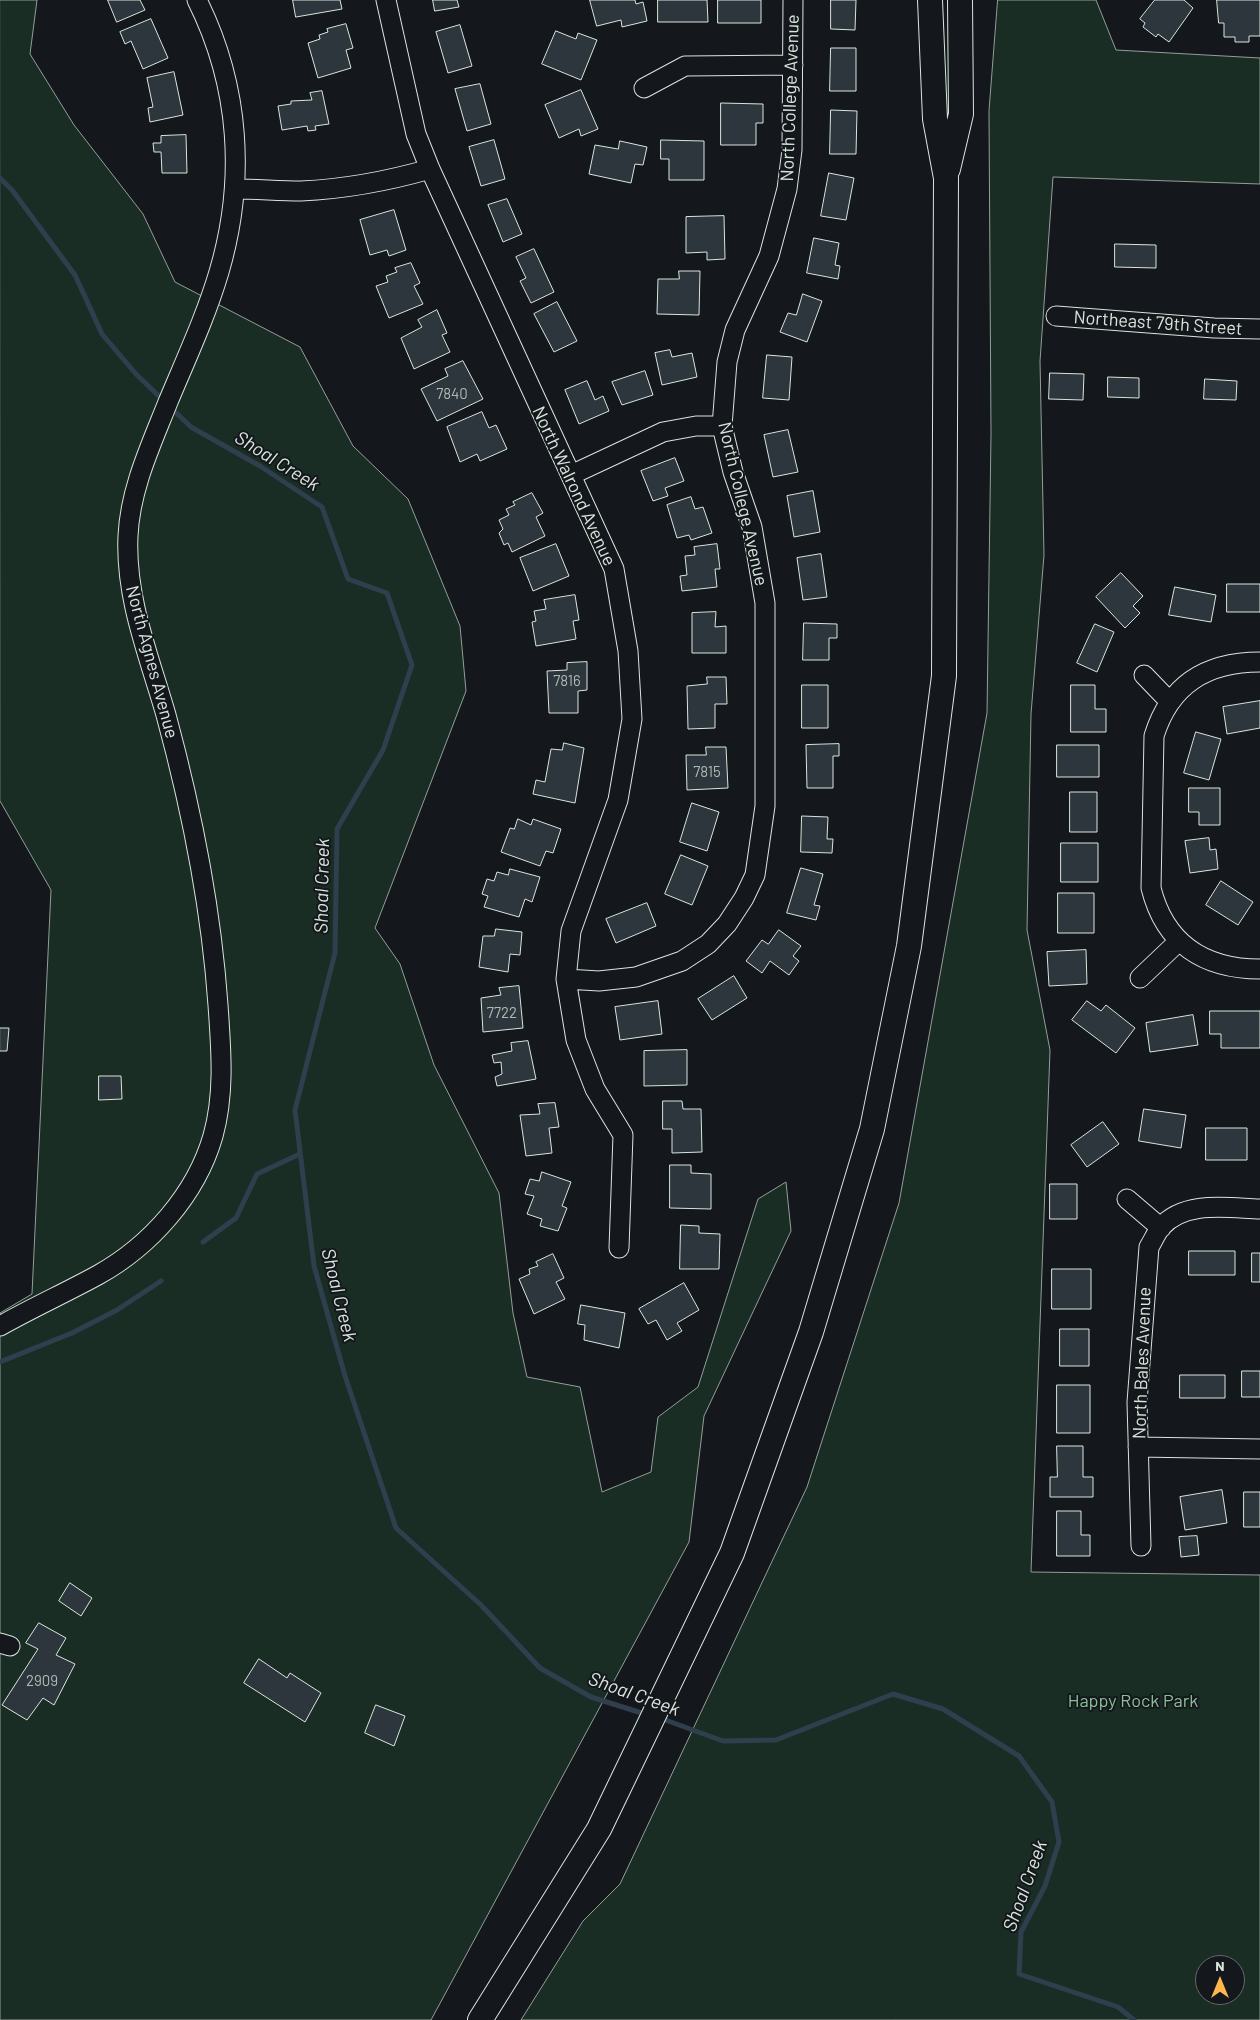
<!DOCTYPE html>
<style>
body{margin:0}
#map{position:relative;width:1260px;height:2020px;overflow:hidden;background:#14181c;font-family:Barlow,sans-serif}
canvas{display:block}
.north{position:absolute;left:1195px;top:1955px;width:50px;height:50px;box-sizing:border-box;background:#14181c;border:1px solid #626a69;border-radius:50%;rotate:0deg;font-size:14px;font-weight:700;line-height:20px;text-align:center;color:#d8e6dc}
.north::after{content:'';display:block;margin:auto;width:18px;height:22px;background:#ffb74d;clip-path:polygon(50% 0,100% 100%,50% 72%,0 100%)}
</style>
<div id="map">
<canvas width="1260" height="2020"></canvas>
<div class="north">N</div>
</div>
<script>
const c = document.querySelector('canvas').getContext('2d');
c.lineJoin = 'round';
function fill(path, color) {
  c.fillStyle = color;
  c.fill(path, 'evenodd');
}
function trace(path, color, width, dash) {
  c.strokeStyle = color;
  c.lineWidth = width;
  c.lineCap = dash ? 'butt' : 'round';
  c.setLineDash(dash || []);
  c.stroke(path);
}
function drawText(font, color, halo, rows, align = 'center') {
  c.font = font + ' Barlow,sans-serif';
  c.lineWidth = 4;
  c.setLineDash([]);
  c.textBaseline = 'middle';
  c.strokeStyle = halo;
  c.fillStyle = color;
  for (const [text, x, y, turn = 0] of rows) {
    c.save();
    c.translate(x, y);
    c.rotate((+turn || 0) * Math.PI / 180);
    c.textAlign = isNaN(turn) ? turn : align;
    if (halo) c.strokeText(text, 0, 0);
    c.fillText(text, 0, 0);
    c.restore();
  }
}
const green = new Path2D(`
 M 0,0 L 37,0 L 30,54 L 74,125 L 143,214 L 175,282 L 300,347 L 353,446 L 408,499 L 460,626 L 466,691 L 375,928 L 400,964 L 434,1065 L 499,1193 L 513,1313 L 527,1377 L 580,1387 L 602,1492 L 651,1472 L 658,1417 L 698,1387 L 758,1199 L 786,1182 L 791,1231 L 704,1416 L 689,1542 L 431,2020 L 0,2020 L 0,1313 L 32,1294 L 51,890 L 0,801 Z
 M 998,0 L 1096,0 L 1116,50 L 1260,58 L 1260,184 L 1053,177 L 1040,361 L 1044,555 L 1031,714 L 1027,930 L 1050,1050 L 1031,1572 L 1260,1575 L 1260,2020 L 521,2020 L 583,1921 L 620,1884 L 807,1487 L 899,1203 L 987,713 L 991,434 L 989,111 ZM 1205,1965 L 1235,1965 L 1235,1995 L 1205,1995 Z`);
const stream = new Path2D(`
 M 0,178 L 12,190 L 75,275 L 102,334 L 136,374 L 164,401
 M 170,407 L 191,427 L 260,466 L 322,507 L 348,579 L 387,593 L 412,665 L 383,750 L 337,829 L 335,953 L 295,1110 L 314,1266 L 345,1376 L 396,1528 L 481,1605 L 540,1668 L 591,1697 L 648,1715
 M 203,1242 L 236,1218 L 257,1174 L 300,1154
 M 0,1362 L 72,1333 L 117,1310 L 161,1281
 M 660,1718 L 723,1741 L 776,1740 L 893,1694 L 943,1709 L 1019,1756 L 1052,1802 L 1059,1842 L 1045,1886 L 1021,1932 L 1019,1974 L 1118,2007 L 1134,2020`);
const building = new Path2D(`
 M 108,0 L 140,0 L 145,10 L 117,22 Z
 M 293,0 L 340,0 L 342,9 L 296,17 Z
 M 433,0 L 457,0 L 459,7 L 435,11 Z
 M 590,0 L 635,0 L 636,4 L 643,2 L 647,21 L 622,27 L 621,20 L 597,26 Z
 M 658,0 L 707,0 L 708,22 L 658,22 Z
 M 718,0 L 761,0 L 761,23 L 718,23 Z
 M 831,0 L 856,0 L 855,30 L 831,29 Z
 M 1155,0 L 1184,0 L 1193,8 L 1169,42 L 1158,34 L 1156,37 L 1143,27 L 1145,23 L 1140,19 Z
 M 1217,0 L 1260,0 L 1260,36 L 1249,36 L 1249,42 L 1235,42 L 1235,37 L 1224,37 L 1224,23 L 1219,23 Z
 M 151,19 L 168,58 L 143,69 L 131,41 L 125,44 L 120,32 Z
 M 346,24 L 353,48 L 346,50 L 351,68 L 318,78 L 308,43 L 320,39 L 319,35 L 328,32 L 327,29 Z
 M 460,25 L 472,66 L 448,73 L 436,32 Z
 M 556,31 L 576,39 L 578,33 L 597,40 L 581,80 L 542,64 Z
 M 831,48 L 856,48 L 856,91 L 830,91 Z
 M 174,72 L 183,115 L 150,122 L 148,108 L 153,107 L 147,78 Z
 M 480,84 L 491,124 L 467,131 L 455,89 Z
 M 581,90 L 598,129 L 581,136 L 579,129 L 559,138 L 545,105 Z
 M 322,91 L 329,124 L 315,126 L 316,130 L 308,131 L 307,126 L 282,130 L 278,106 L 291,104 L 291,101 L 312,100 L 310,93 Z
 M 721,103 L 763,104 L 763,123 L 756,123 L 756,145 L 721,145 Z
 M 831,110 L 857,111 L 856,154 L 830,154 Z
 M 186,135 L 187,173 L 162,173 L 161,152 L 154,152 L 153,143 L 161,143 L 161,136 Z
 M 494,140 L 505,179 L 481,186 L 469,147 Z
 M 661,140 L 704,141 L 704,180 L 669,180 L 669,159 L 661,159 Z
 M 620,141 L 647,147 L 643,165 L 635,164 L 631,183 L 589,174 L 595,145 L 618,149 Z
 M 829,173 L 854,178 L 846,220 L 821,216 Z
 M 507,199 L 522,234 L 503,242 L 488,205 Z
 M 394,210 L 406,250 L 389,256 L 387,250 L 370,255 L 360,220 Z
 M 724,216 L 725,259 L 707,260 L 707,252 L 686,253 L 686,217 Z
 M 814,238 L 839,243 L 835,265 L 840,266 L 838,279 L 807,273 Z
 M 1115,244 L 1156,245 L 1156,268 L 1115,267 Z
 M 534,249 L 554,292 L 531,303 L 520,281 L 526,278 L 516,257 Z
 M 411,263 L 420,283 L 414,286 L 423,304 L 389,318 L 376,286 L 388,282 L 386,276 L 397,272 L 395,268 Z
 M 679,271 L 700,271 L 699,315 L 657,314 L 658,279 L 679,279 Z
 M 803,294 L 822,301 L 807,342 L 780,332 L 788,313 L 796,315 Z
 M 557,302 L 577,341 L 554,352 L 534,314 Z
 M 437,310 L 447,333 L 442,335 L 450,352 L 414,369 L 401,338 L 422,327 L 418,320 Z
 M 670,350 L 672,357 L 692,353 L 697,377 L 662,385 L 655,353 Z
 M 767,355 L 792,357 L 789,400 L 763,398 Z
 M 463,361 L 483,399 L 437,421 L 421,389 L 448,376 L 445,369 Z
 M 645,371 L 653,395 L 622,405 L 612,382 Z
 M 1050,373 L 1084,374 L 1083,400 L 1049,399 Z
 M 1108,377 L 1139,378 L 1139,398 L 1108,397 Z
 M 1205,379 L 1237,381 L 1236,400 L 1204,399 Z
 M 587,381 L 595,400 L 603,396 L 609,411 L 579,424 L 565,390 Z
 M 482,412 L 489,428 L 496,425 L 507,449 L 480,461 L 477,454 L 460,462 L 447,427 Z
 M 788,430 L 798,472 L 773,477 L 764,435 Z
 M 675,458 L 684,481 L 665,488 L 668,496 L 653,501 L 641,471 Z
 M 813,491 L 820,532 L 794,537 L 787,496 Z
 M 532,493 L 543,513 L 536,517 L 545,536 L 512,552 L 508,543 L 504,545 L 499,533 L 503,529 L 499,520 L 509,515 L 506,509 L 515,505 L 513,502 Z
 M 691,497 L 695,509 L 703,507 L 712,533 L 691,540 L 689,535 L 677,538 L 667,505 Z
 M 556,544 L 569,576 L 533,591 L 520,558 Z
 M 717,544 L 720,569 L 715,569 L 717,587 L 682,591 L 680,576 L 687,575 L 685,556 L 695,555 L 694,547 Z
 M 821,554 L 827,597 L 803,600 L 797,558 Z
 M 1121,573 L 1143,596 L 1133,606 L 1140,613 L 1125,628 L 1096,597 Z
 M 1227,584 L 1260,584 L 1260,612 L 1227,612 Z
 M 1175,587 L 1216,595 L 1211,622 L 1169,615 Z
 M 575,595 L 579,620 L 573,621 L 576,639 L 536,646 L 532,622 L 536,621 L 534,611 L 546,609 L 544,600 Z
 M 716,612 L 715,627 L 726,626 L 726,653 L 692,653 L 692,613 Z
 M 804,623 L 837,624 L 837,638 L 829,638 L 829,660 L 803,660 Z
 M 1095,624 L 1114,632 L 1097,672 L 1077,663 Z
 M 587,662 L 587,690 L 578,691 L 578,713 L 549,713 L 547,671 L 567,670 L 567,663 Z
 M 707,677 L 726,677 L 727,704 L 715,704 L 715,728 L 688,729 L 687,686 L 707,684 Z
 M 802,685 L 828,685 L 828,728 L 802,728 Z
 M 1071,685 L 1095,685 L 1095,709 L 1106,709 L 1106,732 L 1071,732 Z
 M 1260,701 L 1260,728 L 1227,734 L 1223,707 Z
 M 1196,732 L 1221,739 L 1209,780 L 1184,773 Z
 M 564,743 L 584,748 L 575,803 L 533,794 L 536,780 L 545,782 L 551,749 L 562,750 Z
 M 839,744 L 839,756 L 833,756 L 833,788 L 807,788 L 806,745 Z
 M 1057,745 L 1099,745 L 1099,777 L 1057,777 Z
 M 706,747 L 726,747 L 728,788 L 687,790 L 686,755 L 706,755 Z
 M 1189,788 L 1220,788 L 1220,825 L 1199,825 L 1199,812 L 1189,812 Z
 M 1070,792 L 1097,792 L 1097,832 L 1070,832 Z
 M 692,803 L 719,812 L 707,851 L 680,842 Z
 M 802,816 L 828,817 L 827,839 L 833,839 L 832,853 L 801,852 Z
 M 518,819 L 531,825 L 533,819 L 561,829 L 553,853 L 546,851 L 540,866 L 501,852 L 510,828 L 514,829 Z
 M 1209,838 L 1210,850 L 1216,849 L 1218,869 L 1190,873 L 1185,841 Z
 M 1061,843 L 1098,843 L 1098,882 L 1061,882 Z
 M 681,855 L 708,866 L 692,905 L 665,894 Z
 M 801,868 L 823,874 L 814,905 L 820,906 L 816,920 L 787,913 Z
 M 510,869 L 540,877 L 532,902 L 525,899 L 519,917 L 484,907 L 488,896 L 482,894 L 487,879 L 494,881 L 497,872 L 508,875 Z
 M 1221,881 L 1253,902 L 1238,925 L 1206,905 Z
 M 1058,893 L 1094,893 L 1094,933 L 1058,933 Z
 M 647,903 L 656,926 L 616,943 L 606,919 Z
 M 496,929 L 522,932 L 520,955 L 510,954 L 508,972 L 479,967 L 483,936 L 494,936 Z
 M 779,930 L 801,946 L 793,956 L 799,961 L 789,975 L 770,961 L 762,973 L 746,961 L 762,940 L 768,944 Z
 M 1086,950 L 1087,984 L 1049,986 L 1047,952 Z
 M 734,976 L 747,998 L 712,1020 L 698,999 Z
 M 519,986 L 523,1028 L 483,1032 L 481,998 L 501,995 L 499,988 Z
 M 658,1001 L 662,1034 L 620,1040 L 615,1007 Z
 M 1087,1001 L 1101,1011 L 1106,1005 L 1135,1028 L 1116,1053 L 1072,1020 Z
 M 1210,1011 L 1260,1011 L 1260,1048 L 1221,1048 L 1221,1034 L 1210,1034 Z
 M 1193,1015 L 1198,1045 L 1150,1052 L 1146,1023 Z
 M 0,1028 L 9,1028 L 7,1051 L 0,1051 Z
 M 528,1041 L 536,1079 L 497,1086 L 495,1077 L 502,1074 L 501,1062 L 494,1063 L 492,1055 L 512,1051 L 511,1043 Z
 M 687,1050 L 687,1085 L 644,1086 L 644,1051 Z
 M 99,1076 L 121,1076 L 122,1099 L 99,1100 Z
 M 663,1101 L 682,1101 L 683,1109 L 701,1109 L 702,1152 L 672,1153 L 672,1129 L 663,1129 Z
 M 555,1103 L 559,1127 L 549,1128 L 552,1153 L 526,1156 L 520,1115 L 540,1114 L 538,1104 Z
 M 1144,1109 L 1186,1115 L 1181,1148 L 1139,1141 Z
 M 1103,1122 L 1119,1144 L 1087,1167 L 1071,1145 Z
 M 1206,1128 L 1247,1128 L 1247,1160 L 1206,1160 Z
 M 670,1165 L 691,1165 L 691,1173 L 711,1174 L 711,1209 L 670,1208 Z
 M 542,1172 L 571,1182 L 562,1206 L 567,1208 L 558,1231 L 540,1226 L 542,1219 L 527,1214 L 534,1196 L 525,1194 L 530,1179 L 539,1181 Z
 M 1050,1184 L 1077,1184 L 1077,1219 L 1050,1219 Z
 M 681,1225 L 699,1226 L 699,1233 L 720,1234 L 719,1269 L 680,1269 Z
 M 1189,1251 L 1235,1251 L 1235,1275 L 1189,1275 Z
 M 1252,1253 L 1260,1253 L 1260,1282 L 1252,1282 Z
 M 553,1254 L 564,1278 L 556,1282 L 565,1299 L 534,1314 L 519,1279 L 530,1274 L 529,1269 L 538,1266 L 536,1262 Z
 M 1052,1269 L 1091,1269 L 1091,1309 L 1052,1309 Z
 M 684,1283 L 699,1310 L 677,1323 L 682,1331 L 667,1340 L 656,1320 L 648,1324 L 639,1309 Z
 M 581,1305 L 625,1313 L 619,1348 L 584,1340 L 585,1325 L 578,1324 Z
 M 1060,1329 L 1089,1329 L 1089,1366 L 1060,1366 Z
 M 1242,1371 L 1260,1371 L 1260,1397 L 1242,1397 Z
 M 1180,1375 L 1225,1375 L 1225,1398 L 1180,1398 Z
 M 1057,1385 L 1090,1385 L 1090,1433 L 1057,1433 Z
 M 1057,1446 L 1083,1446 L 1083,1477 L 1093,1477 L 1093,1497 L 1050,1497 L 1050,1477 L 1057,1477 Z
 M 1222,1490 L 1227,1523 L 1185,1530 L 1180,1497 Z
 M 1244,1492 L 1260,1492 L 1260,1527 L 1244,1527 Z
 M 1057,1511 L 1081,1511 L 1081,1535 L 1090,1535 L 1090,1556 L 1057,1556 Z
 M 1197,1536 L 1199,1555 L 1181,1557 L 1179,1537 Z
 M 70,1583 L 92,1598 L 81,1616 L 59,1601 Z
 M 39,1623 L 66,1638 L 56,1655 L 75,1664 L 54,1705 L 43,1698 L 27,1720 L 2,1705 L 38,1649 L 26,1643 Z
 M 259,1659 L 287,1678 L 290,1673 L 321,1693 L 305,1722 L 244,1683 Z
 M 376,1705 L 405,1716 L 394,1746 L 365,1733 Z`);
const minor = new Path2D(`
 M 386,0 L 416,134 L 430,169 L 614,569 L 628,651 L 632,719 L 618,800 L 571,931 L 566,979 L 576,1040 L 595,1089 L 623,1135 L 619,1248
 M 644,88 L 685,66 L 793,65
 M 236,189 C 257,189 279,191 301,191 C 344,189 388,181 430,169
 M 1056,316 L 1214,328 L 1260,329
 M 571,475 L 663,432 L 696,426 L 722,426
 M 1260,662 C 1207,662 1170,684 1154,736 L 1151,888 C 1165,944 1204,969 1260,969
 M 1144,675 L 1170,702
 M 1140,978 L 1179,941
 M 566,979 L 599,981 L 636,977 L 682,961 L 708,944 L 727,924 L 744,898 L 755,875 L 765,806 L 765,603 L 752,527 L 733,472 L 722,426 L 727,362 L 735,330 L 769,256 L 787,189 L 792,150 L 793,0
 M 1127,1199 L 1161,1228
 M 0,1326 C 32,1308 65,1293 98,1275 C 150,1246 196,1195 213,1136 C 225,1093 221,1049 218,1005 C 211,905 192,811 166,715 C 149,656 125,598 128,536 C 130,489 151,445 168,402 C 186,359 206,316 219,272 C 246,180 240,86 197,0
 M 1138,1447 L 1260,1449
 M 1141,1546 L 1137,1402 L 1149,1247 C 1153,1241 1156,1233 1161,1227 C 1185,1200 1228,1208 1260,1209
 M 0,1643 L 10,1646`);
const major = new Path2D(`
 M 948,169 L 961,114 L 960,0
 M 480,2020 L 599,1829 L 732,1553 L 811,1332 L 872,1129 L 909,946 L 944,676 L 946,178 L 935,119 L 930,0`);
const numberNames = [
 ["7840",452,394],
 ["7816",567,681],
 ["7815",707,772],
 ["7722",502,1013],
 ["2909",42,1681]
];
const streetNames = [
 ["North College Avenue",790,98,-88],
 ["Northeast 79th Street",1158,323,4],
 ["North Walrond Avenue",574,486,65],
 ["North College Avenue",743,504,77],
 ["North Agnes Avenue",152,662,75],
 ["North Bales Avenue",1142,1363,-88]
];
const parkNames = [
 ["Happy Rock Park",1133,1701]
];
const waterNames = [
 ["Shoal Creek",277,461,32],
 ["Shoal Creek",322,886,-89],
 ["Shoal Creek",339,1295,76],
 ["Shoal Creek",634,1694,20],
 ["Shoal Creek",1025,1886,-70]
];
fill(green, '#1a2d24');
trace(green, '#939e99', 1);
trace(stream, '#2f3f4d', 5);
fill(building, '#2c363c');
trace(building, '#d8e6dc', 1);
trace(minor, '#d8e6dc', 21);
trace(major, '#d8e6dc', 26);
trace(minor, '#14181c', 19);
trace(major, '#14181c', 24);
drawText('15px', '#adbab4', null, numberNames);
drawText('18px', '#d8e6dc', '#14181c', streetNames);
drawText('18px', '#8ac095', '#14181c', parkNames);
drawText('italic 19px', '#d8e6dc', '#14181c', waterNames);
</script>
